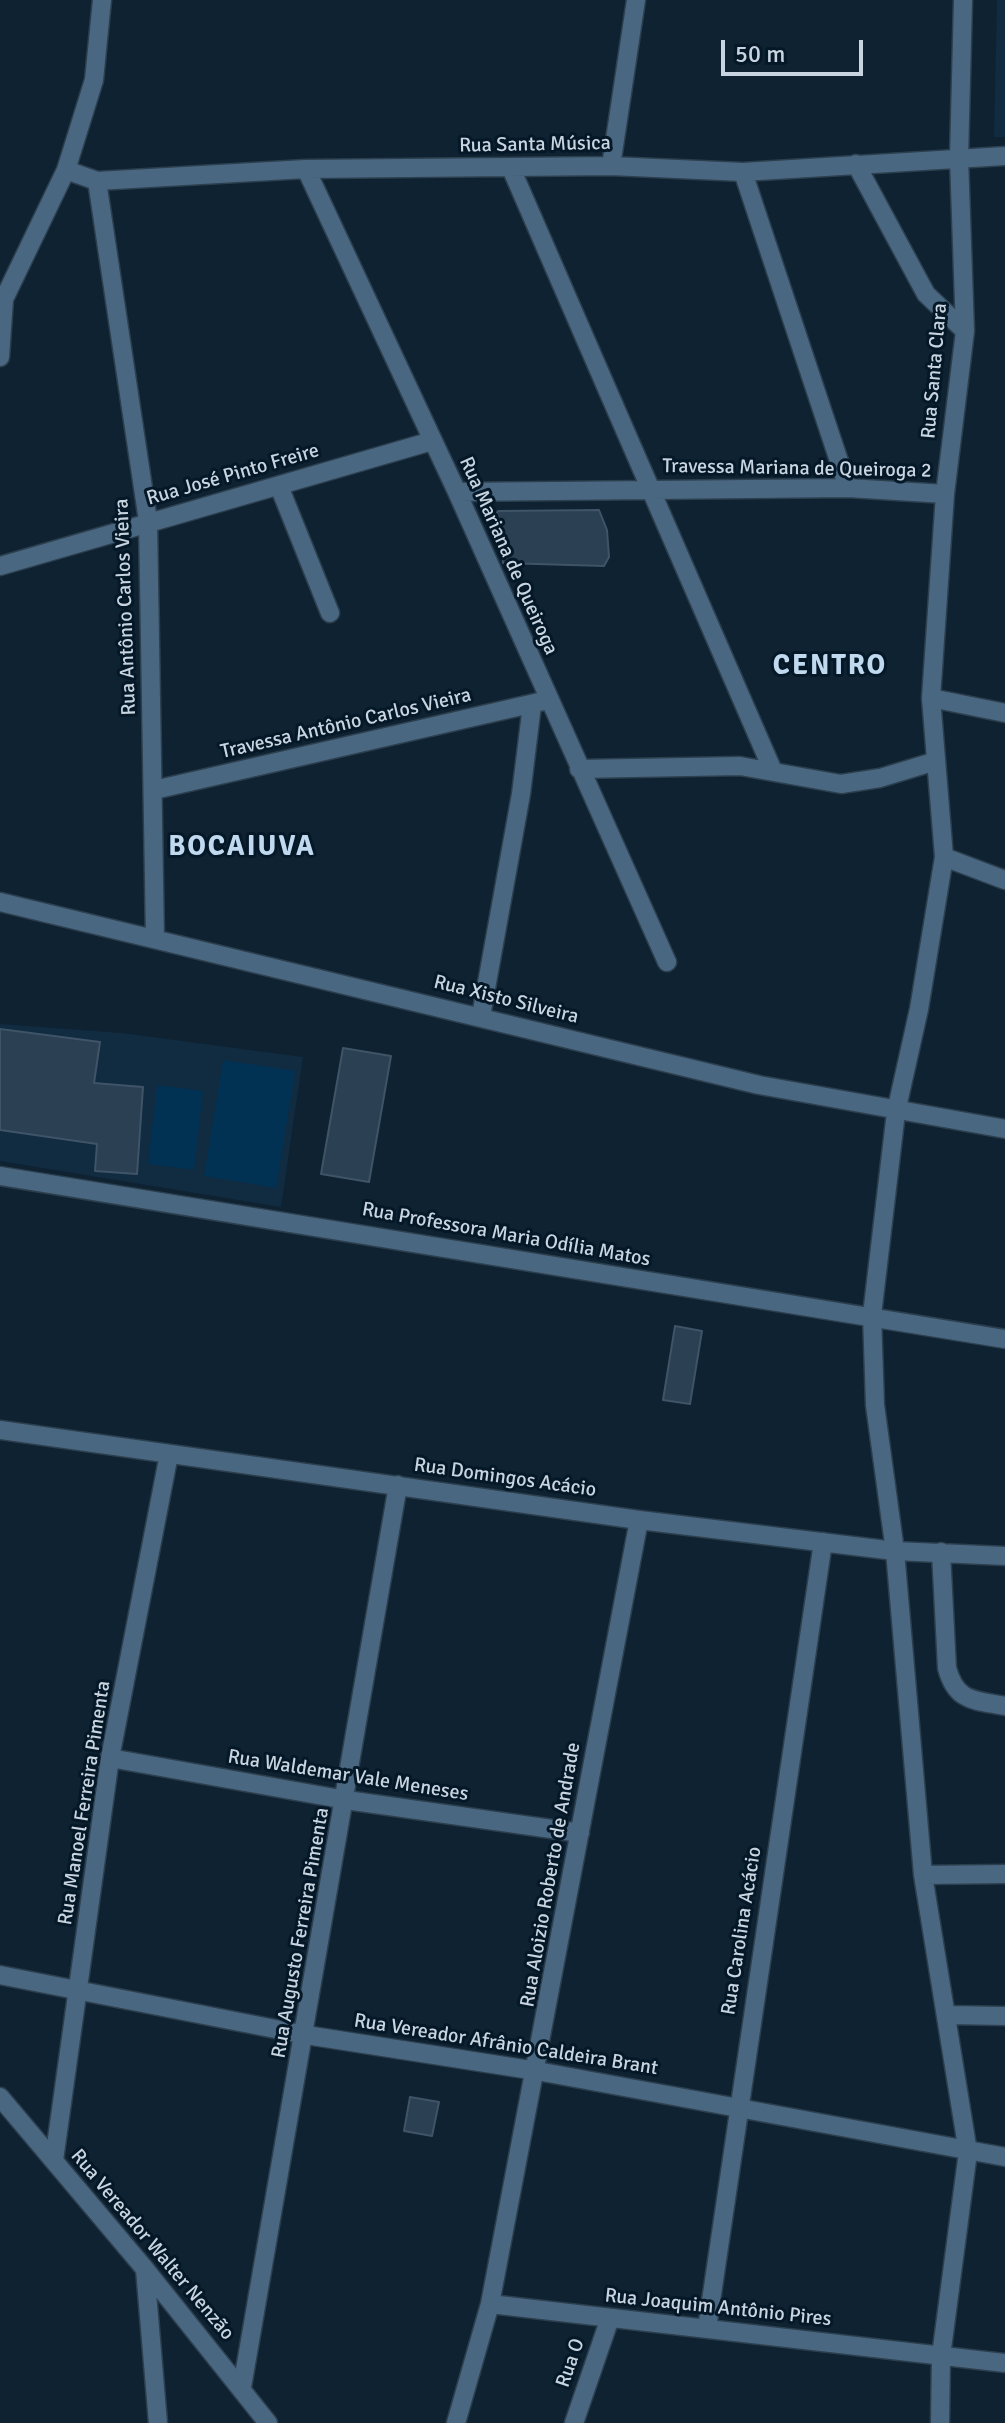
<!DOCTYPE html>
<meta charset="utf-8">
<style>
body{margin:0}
#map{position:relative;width:1005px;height:2423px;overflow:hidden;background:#0e2232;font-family:Signika,sans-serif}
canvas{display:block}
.scale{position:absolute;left:721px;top:40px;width:142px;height:36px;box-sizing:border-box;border:4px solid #c8d5e0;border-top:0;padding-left:10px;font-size:24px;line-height:28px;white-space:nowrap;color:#c8d5e0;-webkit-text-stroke:6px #051828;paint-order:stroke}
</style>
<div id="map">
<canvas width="1005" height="2423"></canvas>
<div class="scale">50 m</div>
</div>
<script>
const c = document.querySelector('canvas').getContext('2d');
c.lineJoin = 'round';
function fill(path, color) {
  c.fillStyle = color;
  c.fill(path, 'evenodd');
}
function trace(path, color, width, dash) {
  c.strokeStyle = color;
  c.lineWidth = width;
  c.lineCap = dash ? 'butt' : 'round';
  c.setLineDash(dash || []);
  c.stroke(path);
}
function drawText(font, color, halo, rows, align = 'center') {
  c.font = font + ' Signika,sans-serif';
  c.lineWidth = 6;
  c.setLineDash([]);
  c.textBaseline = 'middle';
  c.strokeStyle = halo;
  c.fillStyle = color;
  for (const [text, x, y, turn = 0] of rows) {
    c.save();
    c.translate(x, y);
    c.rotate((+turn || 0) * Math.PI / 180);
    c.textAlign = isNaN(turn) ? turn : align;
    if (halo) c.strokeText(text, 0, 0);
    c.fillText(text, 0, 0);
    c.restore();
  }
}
const built = new Path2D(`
 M 997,0 L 1005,0 L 1005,137 L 994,137 Z
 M 0,1024 L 122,1033 L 303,1057 L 281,1207 L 0,1161 Z`);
const green = new Path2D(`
 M 223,1060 L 295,1071 L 276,1188 L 204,1176 Z
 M 157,1085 L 203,1091 L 194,1170 L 148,1164 Z`);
const building = new Path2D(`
 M 599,510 L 607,530 L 609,557 L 604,566 L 503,563 L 501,534 L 493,539 L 490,525 L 498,511 Z
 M 0,1029 L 100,1042 L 94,1083 L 143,1087 L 137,1174 L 95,1171 L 97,1144 L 0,1130 Z
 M 343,1048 L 391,1056 L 369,1182 L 321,1174 Z
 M 675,1326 L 702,1331 L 690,1404 L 663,1400 Z
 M 410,2097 L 439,2102 L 432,2136 L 404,2131 Z`);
const minor = new Path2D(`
 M 856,164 L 926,294 L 965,331
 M 611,166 L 636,0
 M 511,168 L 773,771
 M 306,169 L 457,492 L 667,962
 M 66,170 L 97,181 L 306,169 L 611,166 L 743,172 L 1005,156
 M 743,172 L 848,488
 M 97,181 L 148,521 L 155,939
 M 0,357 L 4,299 L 66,170 L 94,80 L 102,0
 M 279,486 L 330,613
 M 457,492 L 848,488 L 945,494
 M 0,566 L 432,441
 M 931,698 L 1005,713
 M 579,769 L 740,766 L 841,784 L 880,778 L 936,761
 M 154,790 L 548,700
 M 944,857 L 1005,880
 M 0,902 L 759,1085 L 1005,1129
 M 481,1016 L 521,794 L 532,705
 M 0,1176 L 1005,1339
 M 0,1430 L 639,1520 L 895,1551 L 1005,1556
 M 941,1552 L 947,1668 C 956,1702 974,1700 1005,1706
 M 110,1758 L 346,1800 L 580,1833
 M 923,1875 L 1005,1874
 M 0,1975 L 306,2035 L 537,2071 L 1005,2157
 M 948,2015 L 1005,2016
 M 0,2097 L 145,2269 L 268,2423
 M 54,2160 L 110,1758 L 169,1454
 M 145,2269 L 158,2423
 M 490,2304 L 1005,2363
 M 707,2328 L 823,1542
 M 242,2387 L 398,1485
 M 456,2423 L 490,2304 L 639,1520
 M 574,2423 L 610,2318
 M 940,2423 L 941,2356 L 968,2152 L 923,1875 L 895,1551 L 875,1405 L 872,1315 L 896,1112 L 919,1009 L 944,857 L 931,698 L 945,494 L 965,331 L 959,158 L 963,0`);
const streetNames = [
 ["Rua Santa Música",535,145,-1],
 ["Rua Santa Clara",935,371,-85],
 ["Travessa Mariana de Queiroga 2",797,469,1],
 ["Rua José Pinto Freire",233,475,-16],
 ["Rua Mariana de Queiroga",508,556,66],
 ["Rua Antônio Carlos Vieira",126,607,-92],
 ["Travessa Antônio Carlos Vieira",346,724,-13],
 ["Rua Xisto Silveira",506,1000,14],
 ["Rua Professora Maria Odília Matos",506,1235,10],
 ["Rua Domingos Acácio",505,1478,8],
 ["Rua Waldemar Vale Meneses",348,1776,9],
 ["Rua Manoel Ferreira Pimenta",85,1803,-81],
 ["Rua Aloizio Roberto de Andrade",551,1875,-80],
 ["Rua Carolina Acácio",742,1931,-81],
 ["Rua Augusto Ferreira Pimenta",301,1933,-80],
 ["Rua Vereador Afrânio Caldeira Brant",506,2045,9],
 ["Rua Vereador Walter Nenzão",152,2245,50],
 ["Rua Joaquim Antônio Pires",718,2308,6],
 ["Rua O",571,2363,-71]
];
const districtNames = [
 ["CENTRO",830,667],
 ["BOCAIUVA",242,848]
];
fill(built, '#112b41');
fill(green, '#023253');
fill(building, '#2b4052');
trace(building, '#3f5467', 2);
trace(minor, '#2c3f4e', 21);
trace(minor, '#4a6781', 18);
drawText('20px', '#c8d5e0', '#051828', streetNames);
c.letterSpacing = '2px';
drawText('bold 28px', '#c0d9ef', '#051828', districtNames);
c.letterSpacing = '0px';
</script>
